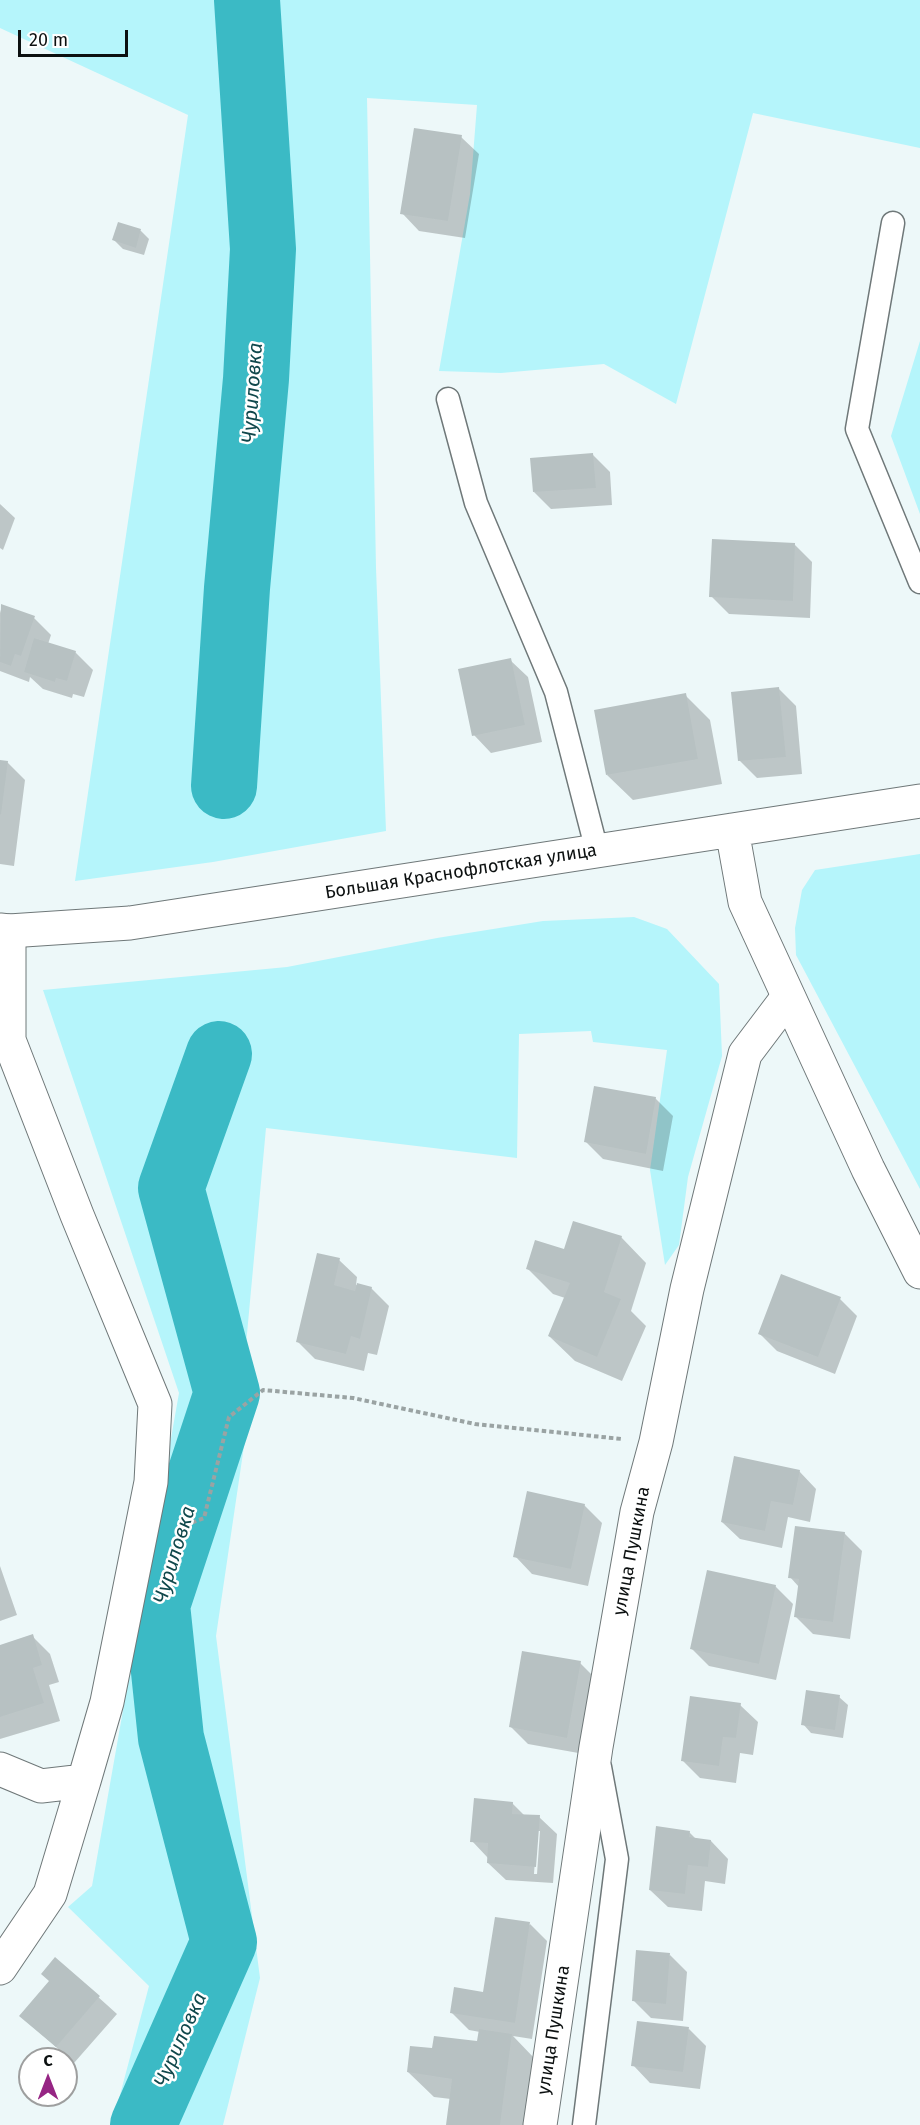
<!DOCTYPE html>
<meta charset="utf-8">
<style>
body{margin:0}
#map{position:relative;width:920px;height:2125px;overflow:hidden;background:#edf8f9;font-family:"Fira Sans",sans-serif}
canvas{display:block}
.north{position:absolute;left:18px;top:2047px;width:60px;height:60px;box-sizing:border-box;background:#fff;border:2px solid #9e9f9f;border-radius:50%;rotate:0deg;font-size:16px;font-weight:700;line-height:24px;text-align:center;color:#0c1010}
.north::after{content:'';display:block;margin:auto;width:21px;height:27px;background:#962584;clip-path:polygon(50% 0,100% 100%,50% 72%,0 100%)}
.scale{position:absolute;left:18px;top:30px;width:110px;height:27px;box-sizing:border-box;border:3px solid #0c1010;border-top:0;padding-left:8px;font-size:18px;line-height:21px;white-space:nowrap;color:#0c1010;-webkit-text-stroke:4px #fff;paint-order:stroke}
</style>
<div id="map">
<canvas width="920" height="2125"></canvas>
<div class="north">С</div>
<div class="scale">20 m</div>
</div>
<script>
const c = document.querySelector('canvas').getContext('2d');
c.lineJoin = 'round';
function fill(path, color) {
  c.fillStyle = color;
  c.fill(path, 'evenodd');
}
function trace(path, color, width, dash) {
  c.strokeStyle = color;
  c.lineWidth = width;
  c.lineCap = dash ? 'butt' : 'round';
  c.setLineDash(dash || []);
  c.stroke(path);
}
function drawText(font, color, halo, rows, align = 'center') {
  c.font = font + ' "Fira Sans",sans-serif';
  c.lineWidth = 5;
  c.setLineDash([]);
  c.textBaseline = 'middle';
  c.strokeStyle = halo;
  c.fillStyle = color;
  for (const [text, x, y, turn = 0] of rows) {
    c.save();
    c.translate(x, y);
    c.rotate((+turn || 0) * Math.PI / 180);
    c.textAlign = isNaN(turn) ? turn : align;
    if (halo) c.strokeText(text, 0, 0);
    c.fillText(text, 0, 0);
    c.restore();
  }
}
const green = new Path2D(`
 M 0,0 L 920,0 L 920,148 L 753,113 L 676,404 L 604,364 L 501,373 L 439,371 L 470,194 L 477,105 L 367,98 L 376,568 L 386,831 L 213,862 L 75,881 L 188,115 L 0,28 Z
 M 920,341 L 920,514 L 891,436 Z
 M 920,854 L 920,1189 L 796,955 L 795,928 L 802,890 L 815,870 Z
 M 634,917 L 667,929 L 719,984 L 722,1056 L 688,1177 L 679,1245 L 665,1265 L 650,1170 L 667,1050 L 593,1042 L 591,1031 L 519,1034 L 517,1158 L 266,1128 L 243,1377 L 248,1419 L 216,1636 L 260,1978 L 223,2125 L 112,2125 L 149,1986 L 68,1907 L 92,1886 L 179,1393 L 43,990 L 287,967 L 437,938 L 543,921 Z`);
const shadow = new Path2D(`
 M 461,137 L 479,154 L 465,238 L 419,231 L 402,213 Z
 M 119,224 L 141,231 L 149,239 L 144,255 L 123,249 L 114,240 Z
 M 592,454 L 610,472 L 612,505 L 551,509 L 534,492 Z
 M 0,504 L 15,518 L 3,550 L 0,548 Z
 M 795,545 L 812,562 L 810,618 L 729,614 L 711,596 Z
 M 2,606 L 34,618 L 51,635 L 48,644 L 75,652 L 93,670 L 84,697 L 73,694 L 72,698 L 43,689 L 30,677 L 29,682 L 0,671 L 0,613 Z
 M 510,660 L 528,677 L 542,742 L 491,753 L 474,735 Z
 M 778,688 L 796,706 L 802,774 L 757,778 L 739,760 Z
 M 685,695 L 710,720 L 722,784 L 633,800 L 607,775 Z
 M 0,761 L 7,762 L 25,780 L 14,866 L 0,864 Z
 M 655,1098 L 673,1116 L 663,1171 L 603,1159 L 586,1142 Z
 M 621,1237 L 646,1263 L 631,1311 L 646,1326 L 622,1381 L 575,1361 L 549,1336 L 565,1298 L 553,1294 L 528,1269 L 565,1251 Z
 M 339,1260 L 357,1277 L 356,1285 L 371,1288 L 389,1306 L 377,1355 L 368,1353 L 364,1371 L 315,1359 L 298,1342 Z
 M 840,1299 L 857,1316 L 835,1374 L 777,1351 L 760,1334 Z
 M 799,1471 L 816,1489 L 810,1522 L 788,1517 L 782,1548 L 740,1539 L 722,1522 Z
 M 584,1505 L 602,1523 L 588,1586 L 532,1574 L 515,1556 Z
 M 844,1533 L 862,1551 L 850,1639 L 813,1634 L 796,1617 L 799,1587 L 790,1577 Z
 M 0,1566 L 17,1615 L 0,1621 Z
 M 775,1586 L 793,1604 L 776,1680 L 709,1666 L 692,1649 Z
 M 32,1636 L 50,1654 L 59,1682 L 49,1685 L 60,1721 L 0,1739 L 0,1646 Z
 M 580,1663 L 597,1680 L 584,1754 L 528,1744 L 511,1727 Z
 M 839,1697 L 848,1705 L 843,1738 L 811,1733 L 803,1724 Z
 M 740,1705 L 758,1722 L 753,1755 L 740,1753 L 736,1783 L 700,1778 L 682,1760 Z
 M 512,1803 L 525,1816 L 539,1817 L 557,1834 L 553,1883 L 506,1880 L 488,1863 L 488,1858 L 472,1841 ZM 537,1831 L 540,1831 L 537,1874 L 534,1874 Z
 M 689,1832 L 697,1840 L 711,1841 L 728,1859 L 725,1884 L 705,1881 L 702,1911 L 668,1907 L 650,1890 Z
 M 530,1924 L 547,1941 L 532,2039 L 513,2036 L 536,2060 L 528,2125 L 447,2125 L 451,2099 L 434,2097 L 408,2072 L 433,2050 L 479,2043 L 480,2032 L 469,2030 L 451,2012 L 484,1994 Z
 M 670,1955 L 687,1972 L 683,2021 L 651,2018 L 633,2000 Z
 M 56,1959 L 117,2014 L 74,2063 L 21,2016 L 51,1982 Z
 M 689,2029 L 706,2046 L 700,2089 L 650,2083 L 633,2065 Z`);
const river = new Path2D(`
 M 224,786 L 237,588 L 256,379 L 263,249 L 247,0
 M 143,2125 L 224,1942 L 171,1738 L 157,1605 L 227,1393 L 171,1188 L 219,1054`);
const building = new Path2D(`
 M 414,128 L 462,135 L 448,221 L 400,214 Z
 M 118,222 L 141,229 L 136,248 L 112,240 Z
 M 593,453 L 596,488 L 533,492 L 530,458 Z
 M 712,539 L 795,543 L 793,601 L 709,597 Z
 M 1,604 L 35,616 L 21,656 L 15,654 L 11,666 L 0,662 Z
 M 34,638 L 76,651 L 67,681 L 56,678 L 55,682 L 24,672 Z
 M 511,658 L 525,725 L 472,736 L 458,669 Z
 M 779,687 L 786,757 L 738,761 L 731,692 Z
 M 686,693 L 698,759 L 606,775 L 594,710 Z
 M 0,760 L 8,761 L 1,815 L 0,814 Z
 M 594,1086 L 656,1097 L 646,1154 L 584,1142 Z
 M 573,1221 L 622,1236 L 604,1292 L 621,1299 L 597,1357 L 548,1336 L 570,1283 L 526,1269 L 535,1240 L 564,1249 Z
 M 317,1253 L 340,1258 L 334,1285 L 355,1291 L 357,1283 L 372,1287 L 360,1339 L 351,1336 L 346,1354 L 296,1342 Z
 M 781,1274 L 841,1297 L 818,1357 L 758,1334 Z
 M 734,1456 L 800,1470 L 793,1505 L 771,1501 L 765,1531 L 721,1522 Z
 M 527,1491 L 585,1504 L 571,1569 L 513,1557 Z
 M 795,1526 L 845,1532 L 833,1622 L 794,1617 L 799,1579 L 788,1578 Z
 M 707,1570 L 776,1585 L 759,1664 L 690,1649 Z
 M 33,1634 L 42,1665 L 33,1668 L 44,1703 L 0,1717 L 0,1645 Z
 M 522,1651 L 581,1661 L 567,1738 L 509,1727 Z
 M 806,1690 L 840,1695 L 835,1730 L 801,1725 Z
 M 690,1696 L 741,1703 L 736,1738 L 723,1737 L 719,1766 L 681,1761 Z
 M 474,1798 L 513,1802 L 512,1814 L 540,1815 L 536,1867 L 487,1863 L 488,1843 L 470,1842 Z
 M 656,1826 L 690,1831 L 689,1837 L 711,1840 L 708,1867 L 688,1865 L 685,1894 L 649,1890 Z
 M 495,1917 L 530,1922 L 515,2023 L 450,2013 L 454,1987 L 483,1992 Z
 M 636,1950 L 670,1953 L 666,2004 L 632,2001 Z
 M 55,1957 L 100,1996 L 56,2047 L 19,2016 L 49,1981 L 41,1974 Z
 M 637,2021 L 689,2027 L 683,2072 L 631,2066 Z
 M 479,2029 L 512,2034 L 500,2125 L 446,2125 L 452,2079 L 407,2072 L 410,2046 L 432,2048 L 434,2036 L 477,2041 Z`);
const path = new Path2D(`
 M 178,1528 L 204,1518 L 229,1417 L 263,1390 L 353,1398 L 475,1424 L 622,1439`);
const lane = new Path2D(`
 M 893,223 L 857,429 L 920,582
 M 448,399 L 476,503 L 556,692 L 597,851
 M 584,2125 L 617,1859 L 600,1767`);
const street = new Path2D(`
 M 9,931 L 9,1040 L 77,1215 L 155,1404 L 151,1482 L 107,1702 L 84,1781
 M 0,1769 L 41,1786 L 84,1781 L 50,1894 L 0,1968
 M 540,2125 L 596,1747 L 637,1512 L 656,1442 L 687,1289 L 745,1054 L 788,997`);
const secondary = new Path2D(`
 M 732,830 L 745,902 L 868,1169 L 920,1272
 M 0,930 L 9,931 L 130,923 L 920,801`);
const streetNames = [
 ["Большая Краснофлотская улица",461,872,-9],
 ["улица Пушкина",632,1551,-79],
 ["улица Пушкина",554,2030,-81]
];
const waterNames = [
 ["Чуриловка",253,393,-86],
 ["Чуриловка",175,1555,-73],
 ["Чуриловка",181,2040,-66]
];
fill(green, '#b5f5fb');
fill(shadow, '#0003');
trace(river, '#3bbac5', 66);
fill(building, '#b7c1c2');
trace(lane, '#6f7879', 25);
trace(street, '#6f7879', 35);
trace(secondary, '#6f7879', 35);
trace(path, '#9aa3a3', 4, [4.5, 3]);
trace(lane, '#fff', 22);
trace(street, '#fff', 33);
trace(secondary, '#fff', 33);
drawText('18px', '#0c1010', '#fff', streetNames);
drawText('italic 20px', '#10484c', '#fff', waterNames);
</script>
